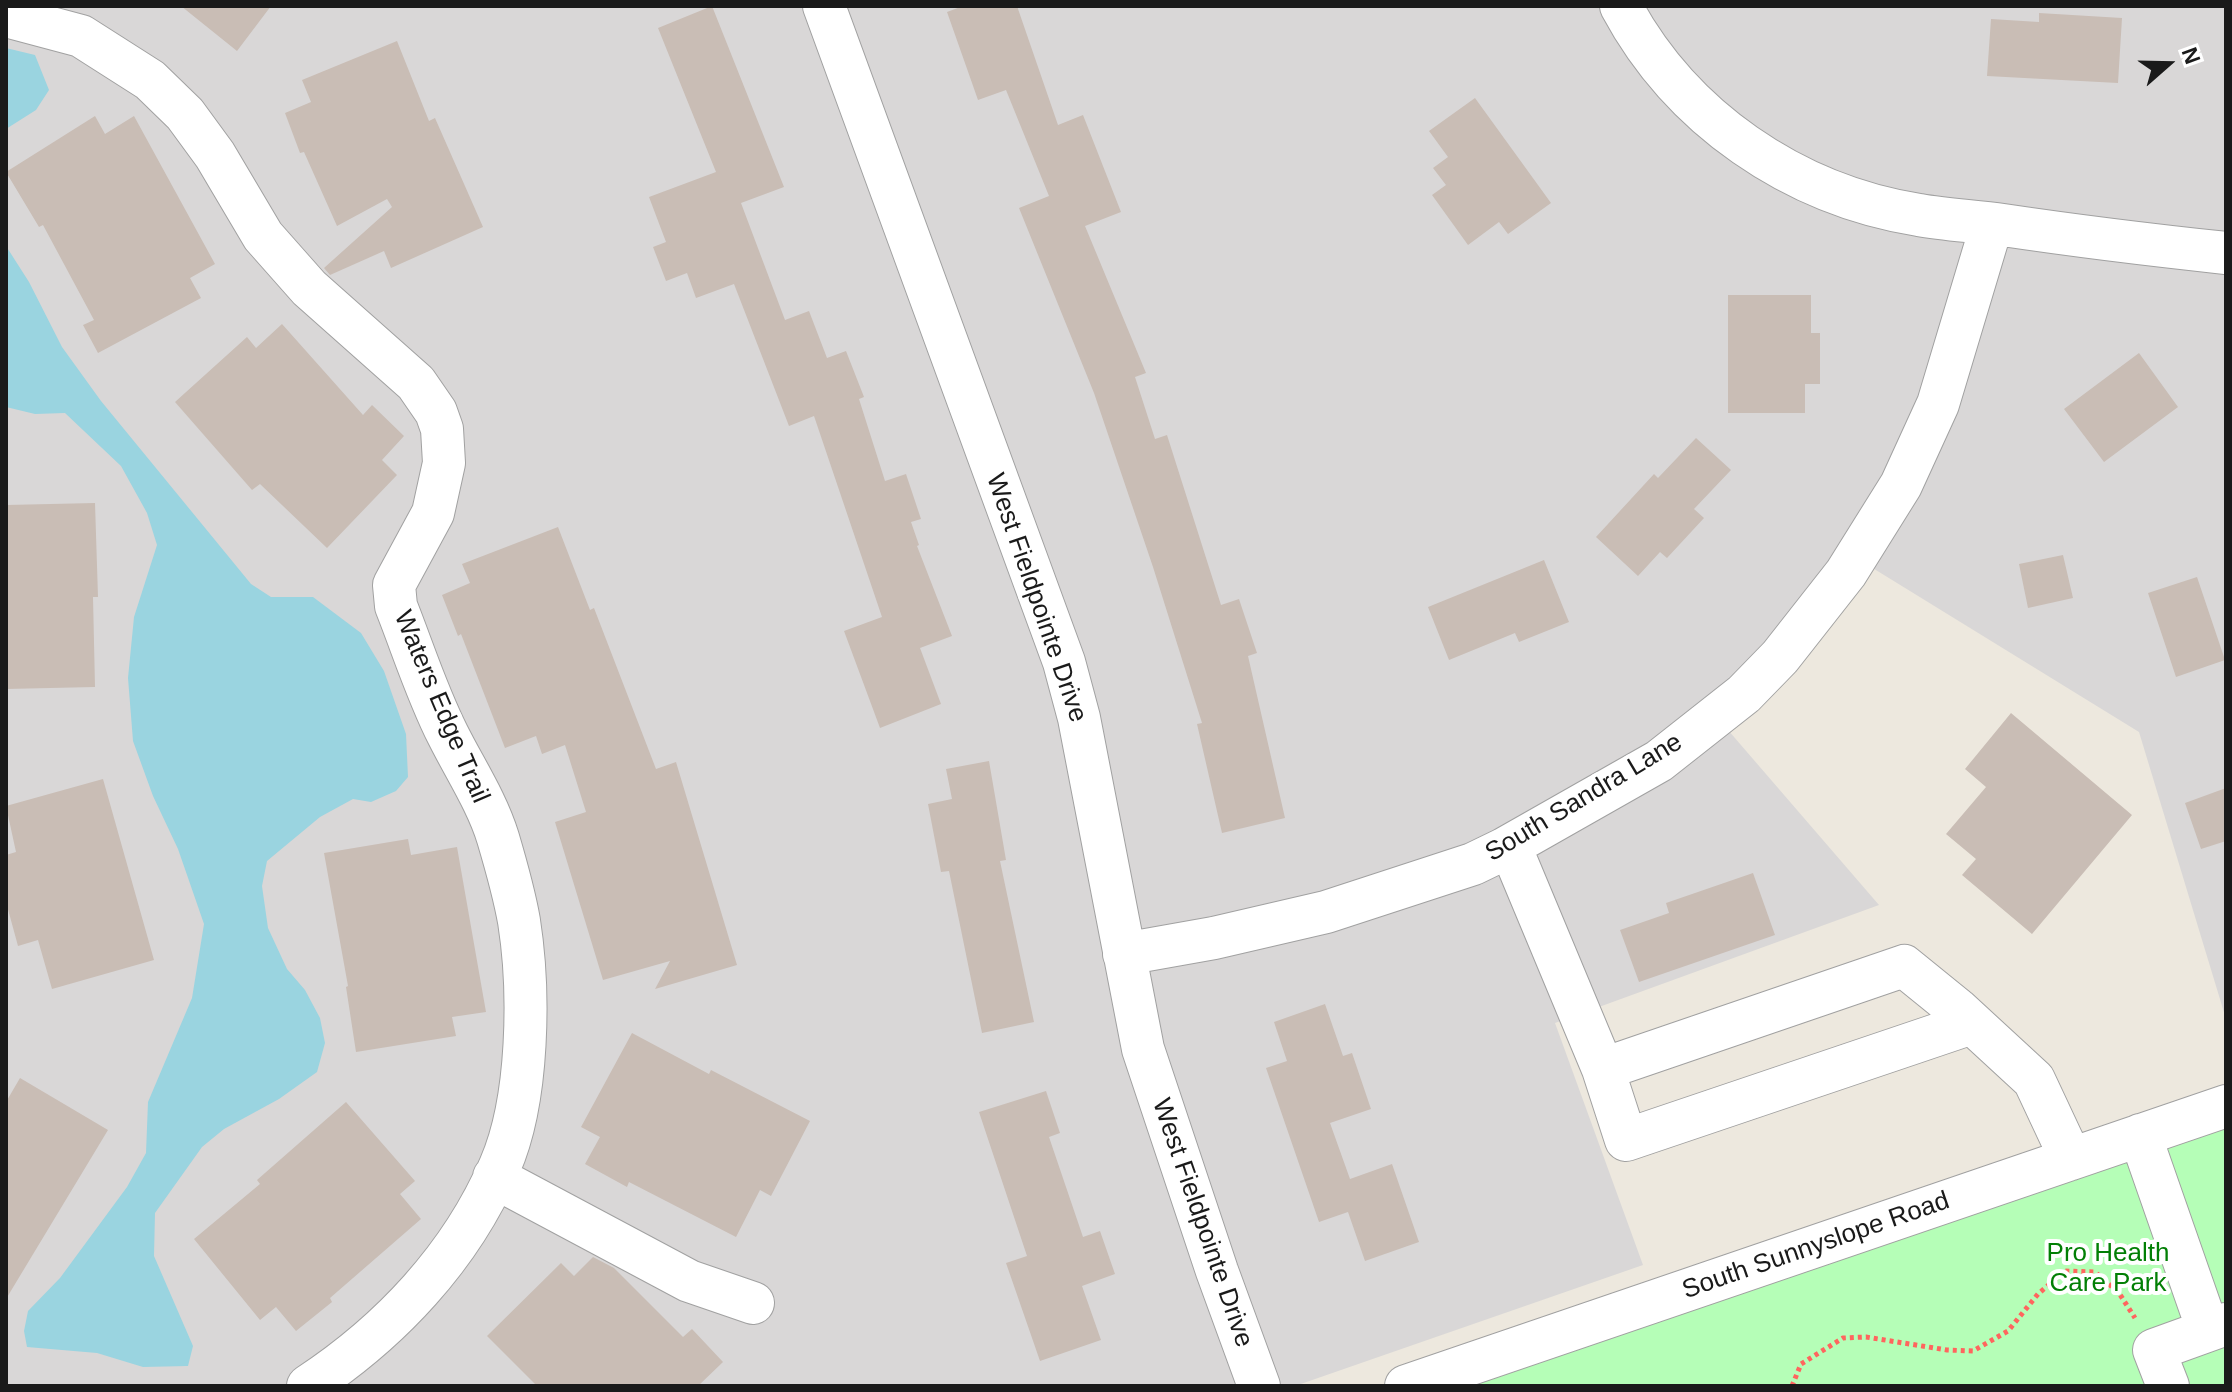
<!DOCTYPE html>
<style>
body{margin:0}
#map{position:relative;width:2232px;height:1392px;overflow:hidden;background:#ede8de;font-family:Helvetica,sans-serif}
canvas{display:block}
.frame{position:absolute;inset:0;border:8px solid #1a1a1a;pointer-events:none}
.north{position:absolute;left:2128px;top:24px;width:80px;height:80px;-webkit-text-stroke:6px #fff;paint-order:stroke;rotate:70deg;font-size:22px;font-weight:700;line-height:32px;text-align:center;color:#1a1a1a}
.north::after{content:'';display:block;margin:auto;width:28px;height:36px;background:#1a1a1a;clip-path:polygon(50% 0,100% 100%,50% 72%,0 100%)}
</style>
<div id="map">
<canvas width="2232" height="1392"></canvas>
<div class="frame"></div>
<div class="north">N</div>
</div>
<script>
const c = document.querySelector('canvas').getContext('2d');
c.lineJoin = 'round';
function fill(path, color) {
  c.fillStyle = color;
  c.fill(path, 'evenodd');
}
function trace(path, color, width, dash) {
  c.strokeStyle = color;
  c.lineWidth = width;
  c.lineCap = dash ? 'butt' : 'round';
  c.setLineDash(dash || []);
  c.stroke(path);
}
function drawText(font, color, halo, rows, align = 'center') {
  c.font = font + ' Helvetica,sans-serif';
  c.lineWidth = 8;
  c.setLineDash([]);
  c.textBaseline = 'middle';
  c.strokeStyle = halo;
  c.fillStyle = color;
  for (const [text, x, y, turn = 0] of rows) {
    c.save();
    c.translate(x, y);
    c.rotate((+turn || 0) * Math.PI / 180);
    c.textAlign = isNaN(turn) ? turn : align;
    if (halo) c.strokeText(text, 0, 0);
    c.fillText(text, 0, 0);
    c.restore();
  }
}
const residential = new Path2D(`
 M 6,6 L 2226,6 L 2226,1019 L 2139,732 L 1845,551 L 1709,708 L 1879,905 L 1555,1023 L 1643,1265 L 1295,1386 L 6,1386 Z`);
const park = new Path2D(`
 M 2226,1106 L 2226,1386 L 1406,1386 Z`);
const water = new Path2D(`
 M 6,48 L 35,55 L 49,90 L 36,110 L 6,129 Z
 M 6,246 L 29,282 L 62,347 L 101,401 L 251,584 L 271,597 L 313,597 L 361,633 L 384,671 L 406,734 L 408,777 L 396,791 L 371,802 L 353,799 L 320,817 L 267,861 L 262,886 L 268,928 L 287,969 L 305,990 L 320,1018 L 325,1043 L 317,1072 L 279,1099 L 224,1129 L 202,1147 L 155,1213 L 154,1256 L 193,1346 L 188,1366 L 143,1367 L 97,1353 L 27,1347 L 24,1331 L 28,1311 L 60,1278 L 127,1187 L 146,1153 L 148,1102 L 192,998 L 204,924 L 178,849 L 153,796 L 133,741 L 128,678 L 134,617 L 157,545 L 147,513 L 121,466 L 65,413 L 35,414 L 6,407 Z`);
const building = new Path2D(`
 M 181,6 L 271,6 L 237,51 Z
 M 712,6 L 784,187 L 741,203 L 785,320 L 809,311 L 827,358 L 846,351 L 864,397 L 859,399 L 885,481 L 906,474 L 921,519 L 911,522 L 919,545 L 917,546 L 952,636 L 920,648 L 941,704 L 880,728 L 844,631 L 882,617 L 814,416 L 789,426 L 734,284 L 696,298 L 687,273 L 666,281 L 653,247 L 666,242 L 649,197 L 716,172 L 658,28 Z
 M 963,6 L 1017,6 L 1058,125 L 1083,115 L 1121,212 L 1085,226 L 1146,373 L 1135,377 L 1155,439 L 1167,435 L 1221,605 L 1239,599 L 1257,653 L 1248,656 L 1285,818 L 1222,833 L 1197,724 L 1202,723 L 1153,567 L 1094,393 L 1019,208 L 1049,196 L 1006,90 L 978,100 L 947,12 Z
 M 2039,13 L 2122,18 L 2118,83 L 1987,76 L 1991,19 L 2039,22 Z
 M 397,41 L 429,121 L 435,118 L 483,227 L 391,268 L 384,251 L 330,275 L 324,268 L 392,207 L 387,199 L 337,226 L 304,152 L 300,153 L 285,113 L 311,102 L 302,80 Z
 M 1475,98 L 1551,203 L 1508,234 L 1499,222 L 1468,245 L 1432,195 L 1446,185 L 1433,168 L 1448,157 L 1429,131 Z
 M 95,116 L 105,134 L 134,116 L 215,264 L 190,278 L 201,298 L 98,353 L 83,325 L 94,320 L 43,225 L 39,227 L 6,172 Z
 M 1728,295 L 1811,295 L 1811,333 L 1820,333 L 1820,384 L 1805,384 L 1805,413 L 1728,413 Z
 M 282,324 L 363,415 L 372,405 L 404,436 L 382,460 L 397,475 L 327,548 L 260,484 L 252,490 L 175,402 L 247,337 L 256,348 Z
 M 2139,353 L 2178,407 L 2104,462 L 2064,409 Z
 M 1696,438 L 1731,470 L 1694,509 L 1704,518 L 1667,558 L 1660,552 L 1638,576 L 1596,537 L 1654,474 L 1658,478 Z
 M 95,503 L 98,597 L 93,597 L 95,687 L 6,689 L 6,505 Z
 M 558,527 L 590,610 L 594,608 L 656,769 L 676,762 L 737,965 L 655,989 L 670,961 L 603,980 L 555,822 L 586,812 L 565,745 L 542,754 L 536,736 L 505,748 L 461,634 L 458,636 L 442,595 L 470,583 L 462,564 Z
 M 2063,555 L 2073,598 L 2028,608 L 2019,564 Z
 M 1544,560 L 1569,622 L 1519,642 L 1515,633 L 1449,660 L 1428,607 Z
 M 2197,577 L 2225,660 L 2176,677 L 2148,593 Z
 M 2011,713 L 2132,815 L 2032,934 L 1962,875 L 1976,859 L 1946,834 L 1986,787 L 1965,769 Z
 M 989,761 L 1006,860 L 1000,861 L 1034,1022 L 982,1033 L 949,871 L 941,872 L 928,804 L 952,799 L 946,769 Z
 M 103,779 L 154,960 L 52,989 L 38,940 L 18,946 L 6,902 L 6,855 L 16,852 L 6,806 Z
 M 2226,788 L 2226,841 L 2201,849 L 2185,803 Z
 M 408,839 L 411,855 L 457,847 L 486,1012 L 452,1017 L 456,1036 L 356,1052 L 346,987 L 348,986 L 324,853 Z
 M 1753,873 L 1775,935 L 1639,982 L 1620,930 L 1669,913 L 1666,903 Z
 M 1325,1004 L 1343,1056 L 1352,1053 L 1371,1109 L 1330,1123 L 1350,1179 L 1392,1164 L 1419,1242 L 1365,1261 L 1348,1212 L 1319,1222 L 1266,1068 L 1287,1061 L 1274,1022 Z
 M 632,1033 L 709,1074 L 711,1070 L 810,1121 L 771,1196 L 760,1190 L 736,1237 L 629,1182 L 627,1187 L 585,1164 L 600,1137 L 581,1127 Z
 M 20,1078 L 108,1130 L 6,1299 L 6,1102 Z
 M 1046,1091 L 1060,1133 L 1049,1137 L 1083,1237 L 1100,1231 L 1115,1274 L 1082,1286 L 1101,1340 L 1040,1361 L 1006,1263 L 1027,1256 L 979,1112 Z
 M 346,1102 L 415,1181 L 400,1194 L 421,1219 L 330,1298 L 332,1302 L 296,1331 L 276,1307 L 260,1320 L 194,1239 L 260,1184 L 257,1180 Z
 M 593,1257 L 614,1268 L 683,1337 L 692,1329 L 723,1362 L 698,1386 L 537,1386 L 487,1336 L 561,1263 L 574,1276 Z`);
const path = new Path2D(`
 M 1792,1386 L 1801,1364 L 1843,1338 L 1866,1337 L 1947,1350 L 1973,1351 L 2008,1331 L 2038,1294 L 2065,1271 L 2095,1272 L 2119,1293 L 2135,1318`);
const minor = new Path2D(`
 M 824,6 L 1064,662 L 1079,718 L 1143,1049 L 1217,1271 L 1259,1386
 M 1621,6 C 1681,118 1793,195 1919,215 C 1946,220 1975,221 2003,225 C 2077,236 2151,245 2226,253
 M 6,16 L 81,36 L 150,80 L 185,114 L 215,155 L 263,236 L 309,288 L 416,383 L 436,412 L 442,429 L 444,463 L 433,513 L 394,585 L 396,606 C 413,649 427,694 448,735 C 465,769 487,802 498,838 C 506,865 514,893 519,921 C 530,991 529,1100 500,1166 C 461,1257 390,1332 308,1386
 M 1510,846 L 1603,1069
 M 1124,954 L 1214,938 L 1326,912 L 1473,864 L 1504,849 L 1659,761 L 1744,694 L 1780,657 L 1846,573 L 1901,485 L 1938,404 L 1992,224
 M 1972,1023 L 1626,1140 L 1603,1069 L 1904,966 L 1957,1009 L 2034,1080 L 2071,1159
 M 2140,1135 L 2208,1330
 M 494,1177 L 689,1281 L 753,1303
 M 1406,1386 L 2226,1106
 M 2168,1386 L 2154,1350 L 2226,1324`);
const streetNames = [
 ["West Fieldpointe Drive",1036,598,71],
 ["Waters Edge Trail",441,707,67],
 ["South Sandra Lane",1584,798,-31],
 ["West Fieldpointe Drive",1202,1223,71],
 ["South Sunnyslope Road",1816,1246,-19]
];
const parkNames = [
 ["Pro Health",2108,1254],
 ["Care Park",2108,1284]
];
fill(residential, '#d9d7d7');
fill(park, '#b5feb7');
fill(water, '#9ad4e0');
fill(building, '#c9bdb5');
trace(minor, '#a1a1a1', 44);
trace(path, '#ff655e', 5, [4, 4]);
trace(minor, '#fff', 42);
drawText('26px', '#1a1a1a', '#fff', streetNames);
drawText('26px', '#027f05', '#fff', parkNames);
</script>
